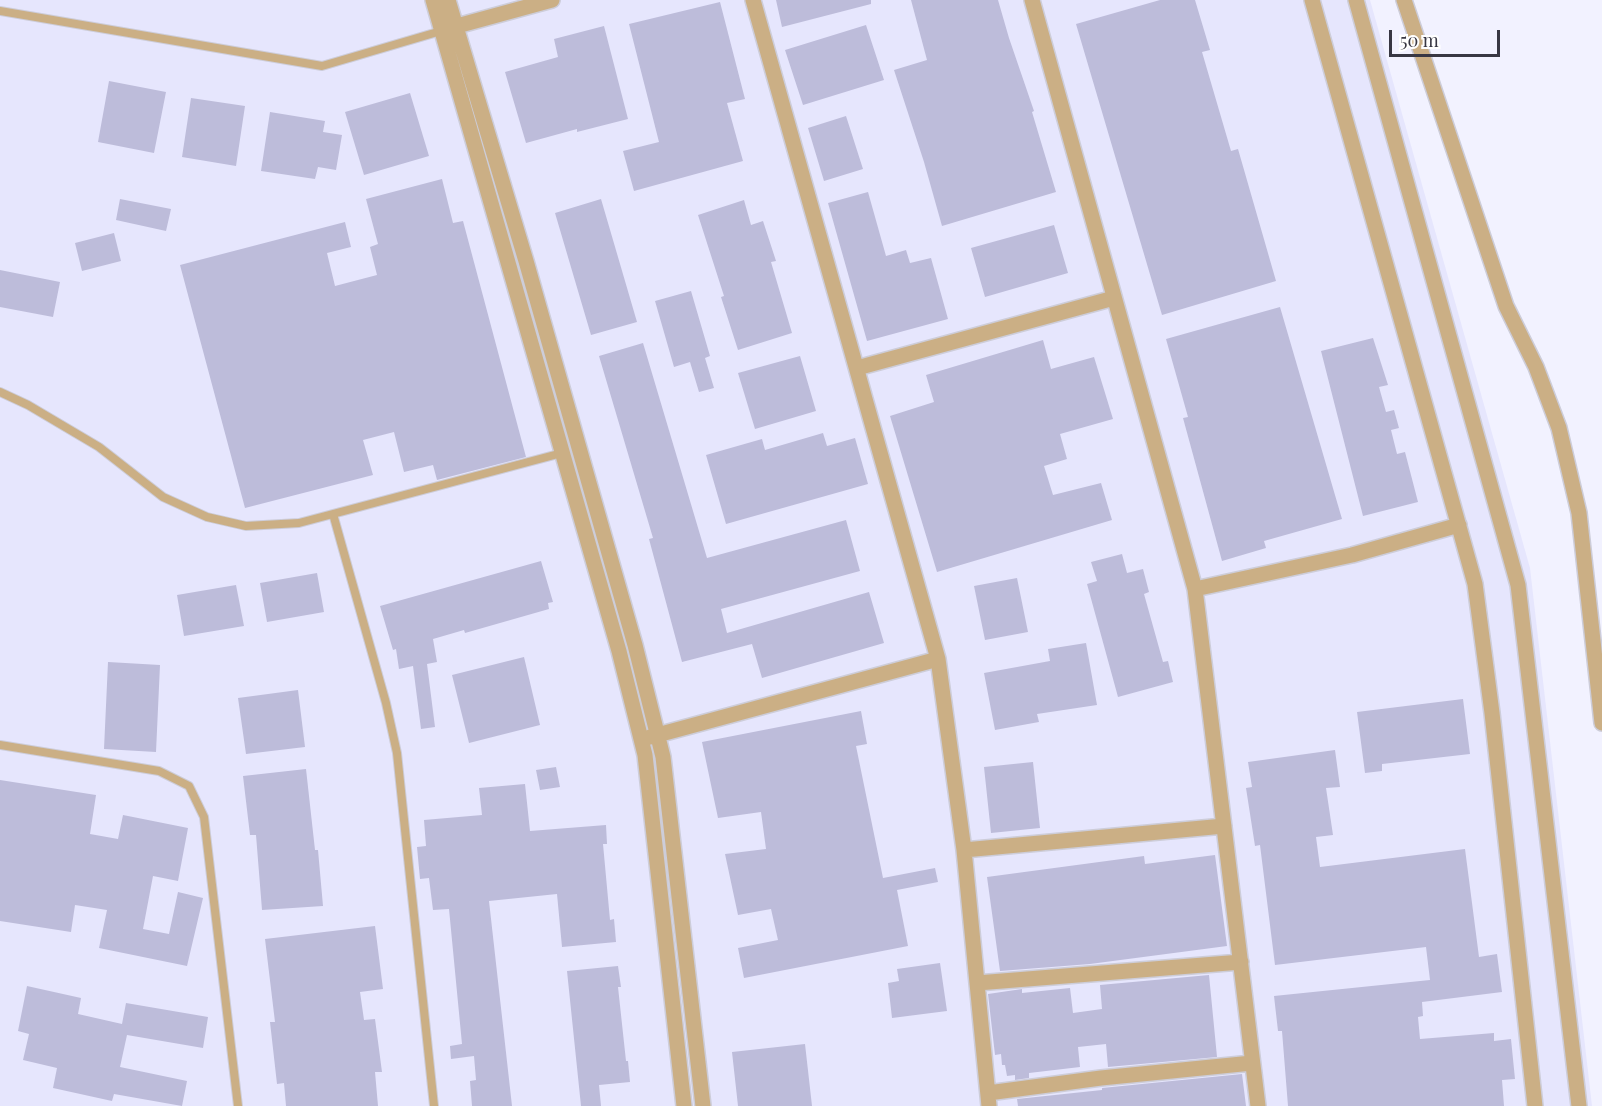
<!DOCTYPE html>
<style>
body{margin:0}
#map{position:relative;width:1602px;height:1106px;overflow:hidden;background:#f2f2ff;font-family:"Playfair Display",serif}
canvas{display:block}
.scale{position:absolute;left:1389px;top:30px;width:111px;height:27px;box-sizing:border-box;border:3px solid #383743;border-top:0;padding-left:8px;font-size:18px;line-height:21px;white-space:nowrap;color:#383743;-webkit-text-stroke:4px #fff;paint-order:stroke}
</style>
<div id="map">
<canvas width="1602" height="1106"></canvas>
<div class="scale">50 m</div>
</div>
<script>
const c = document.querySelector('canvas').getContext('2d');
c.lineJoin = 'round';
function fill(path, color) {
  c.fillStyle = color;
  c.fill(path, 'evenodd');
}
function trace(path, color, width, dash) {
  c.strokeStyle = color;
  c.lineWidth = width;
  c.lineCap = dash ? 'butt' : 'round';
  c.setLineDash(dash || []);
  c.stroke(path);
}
const built = new Path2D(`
 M 0,0 L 1370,0 L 1530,568 L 1592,1106 L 0,1106 Z`);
const building = new Path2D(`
 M 776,0 L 871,0 L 871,4 L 782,27 Z
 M 911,0 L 998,0 L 1009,38 L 1034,111 L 1032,112 L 1056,192 L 942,226 L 924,162 L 894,70 L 927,60 Z
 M 1160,0 L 1195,0 L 1210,50 L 1202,52 L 1231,151 L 1238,149 L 1276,281 L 1162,315 L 1076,24 Z
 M 720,2 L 745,99 L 727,103 L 743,161 L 634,191 L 623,151 L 659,142 L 629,24 Z
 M 866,25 L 884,80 L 803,105 L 785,50 Z
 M 604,26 L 628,119 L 577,132 L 577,129 L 526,143 L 505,72 L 558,57 L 554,39 Z
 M 109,81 L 166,92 L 154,153 L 98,142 Z
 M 410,93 L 429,156 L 364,175 L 345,112 Z
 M 191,98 L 245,106 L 236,166 L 182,157 Z
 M 270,112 L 325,121 L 323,132 L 342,135 L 336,170 L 318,167 L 315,179 L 261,171 Z
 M 846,116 L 863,169 L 824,181 L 808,128 Z
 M 442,179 L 453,223 L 463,221 L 526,457 L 437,480 L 433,465 L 404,472 L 394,432 L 363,440 L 373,475 L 245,508 L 180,265 L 345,222 L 351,247 L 327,253 L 335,286 L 377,275 L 370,247 L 378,244 L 366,199 Z
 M 868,192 L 886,256 L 906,250 L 910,263 L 931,258 L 948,319 L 867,341 L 828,203 Z
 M 120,199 L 171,209 L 166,231 L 116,220 Z
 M 601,199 L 637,322 L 591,335 L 555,213 Z
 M 744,200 L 751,225 L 763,221 L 776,261 L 771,262 L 792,333 L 738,350 L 721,297 L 724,296 L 698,215 Z
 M 1054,225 L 1068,273 L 985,297 L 971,248 Z
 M 114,233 L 121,261 L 82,271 L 75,243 Z
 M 0,270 L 60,282 L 53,317 L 0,307 Z
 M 691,291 L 710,356 L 705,358 L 714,388 L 699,392 L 690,362 L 674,367 L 655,301 Z
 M 1280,307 L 1342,519 L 1264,541 L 1266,548 L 1222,561 L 1183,418 L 1188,417 L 1166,339 Z
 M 1373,338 L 1388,385 L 1379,387 L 1386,412 L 1394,410 L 1399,428 L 1391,430 L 1397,454 L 1405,452 L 1418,502 L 1363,516 L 1321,351 Z
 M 1043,340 L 1051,369 L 1094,357 L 1113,419 L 1060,434 L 1067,459 L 1044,466 L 1053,495 L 1101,483 L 1112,520 L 937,572 L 890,416 L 934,402 L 926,375 Z
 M 643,343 L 707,558 L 846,520 L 860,571 L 721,609 L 727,633 L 869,592 L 884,643 L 762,678 L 752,644 L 682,662 L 649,539 L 653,538 L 599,356 Z
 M 800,356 L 816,411 L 755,429 L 738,373 Z
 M 823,433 L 827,446 L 855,438 L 868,484 L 726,524 L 706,455 L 762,439 L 765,450 Z
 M 1122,554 L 1127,573 L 1143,569 L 1149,592 L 1144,594 L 1163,662 L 1168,661 L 1173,682 L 1118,697 L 1087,584 L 1097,581 L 1091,562 Z
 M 541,561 L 553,602 L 548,603 L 549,609 L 465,633 L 464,630 L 433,639 L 437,662 L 427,664 L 435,727 L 421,729 L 413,666 L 399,669 L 396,649 L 393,650 L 380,606 Z
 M 317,573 L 324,612 L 267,622 L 260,583 Z
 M 1017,578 L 1028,632 L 985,640 L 974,586 Z
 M 236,585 L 244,626 L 184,636 L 177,595 Z
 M 1086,643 L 1097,705 L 1037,714 L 1039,722 L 995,730 L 984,673 L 1050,661 L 1048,649 Z
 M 524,657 L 540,725 L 469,743 L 452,675 Z
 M 108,662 L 160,665 L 156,752 L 104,749 Z
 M 298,690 L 305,747 L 246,754 L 238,698 Z
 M 1463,699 L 1470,754 L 1382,764 L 1382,771 L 1365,773 L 1357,712 Z
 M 861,711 L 867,744 L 856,746 L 883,878 L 935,868 L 938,882 L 897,890 L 908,946 L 744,978 L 738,948 L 778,940 L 771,909 L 738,915 L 725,854 L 766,849 L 761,812 L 718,818 L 702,742 Z
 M 1335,750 L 1340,787 L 1326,788 L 1333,835 L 1316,837 L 1320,867 L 1465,849 L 1479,957 L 1497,954 L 1502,992 L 1422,1002 L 1423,1016 L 1418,1017 L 1420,1039 L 1494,1033 L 1494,1041 L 1511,1039 L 1515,1079 L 1502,1080 L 1504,1106 L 1288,1106 L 1282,1031 L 1278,1031 L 1274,996 L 1430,980 L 1426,947 L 1275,965 L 1260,845 L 1255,846 L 1246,788 L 1252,787 L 1248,762 Z
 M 1033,762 L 1040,828 L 991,833 L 984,767 Z
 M 556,767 L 560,787 L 540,790 L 536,770 Z
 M 306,769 L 315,850 L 318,850 L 323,906 L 262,910 L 256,835 L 250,835 L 243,776 Z
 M 0,780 L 96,795 L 90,834 L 118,839 L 123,815 L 188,828 L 178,881 L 153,876 L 143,929 L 169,934 L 178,892 L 203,898 L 187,966 L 99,948 L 107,910 L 75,905 L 71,932 L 0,921 Z
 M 525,784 L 530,831 L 606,825 L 607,844 L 603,844 L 610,920 L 614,919 L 616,942 L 562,947 L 557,894 L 489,901 L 512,1106 L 472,1106 L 470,1081 L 476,1080 L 474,1056 L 451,1059 L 450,1046 L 462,1044 L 449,909 L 433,910 L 429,878 L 420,879 L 417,847 L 426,846 L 424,820 L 482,815 L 479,788 Z
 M 1215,855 L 1227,946 L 1090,964 L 1000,971 L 987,877 L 1144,856 L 1145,864 Z
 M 375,926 L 383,989 L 360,992 L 364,1020 L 375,1019 L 382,1072 L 375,1072 L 378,1106 L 286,1106 L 284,1083 L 277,1084 L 270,1022 L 275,1022 L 265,939 Z
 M 940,963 L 947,1011 L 892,1018 L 888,983 L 899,981 L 897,969 Z
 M 618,966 L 621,987 L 618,987 L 626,1061 L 628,1061 L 630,1082 L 599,1085 L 601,1106 L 581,1106 L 567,971 Z
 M 1209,975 L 1217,1057 L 1108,1067 L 1106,1044 L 1078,1047 L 1080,1067 L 1029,1073 L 1029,1078 L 1015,1080 L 1015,1075 L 1007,1076 L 1005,1065 L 1002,1065 L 1001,1054 L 995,1055 L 988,994 L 1022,989 L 1022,993 L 1070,988 L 1073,1013 L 1102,1009 L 1100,985 Z
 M 27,986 L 81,998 L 78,1014 L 122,1024 L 126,1003 L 208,1017 L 203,1048 L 127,1035 L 120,1067 L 187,1081 L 182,1106 L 114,1094 L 112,1101 L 53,1088 L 57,1068 L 23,1060 L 29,1034 L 18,1031 Z
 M 805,1044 L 812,1106 L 738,1106 L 732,1052 Z
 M 1242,1074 L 1246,1106 L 1018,1106 L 1017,1099 L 1102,1090 L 1102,1088 Z`);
const lane = new Path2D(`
 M 0,11 L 322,66 L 441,31
 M 0,392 L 28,405 L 99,447 L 163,497 L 207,517 L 246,526 L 299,523 L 562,453
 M 333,514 L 386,703 L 397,753 L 434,1106
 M 0,745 L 159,771 L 189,786 L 204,817 L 238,1106`);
const street = new Path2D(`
 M 433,0 L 619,651 L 645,755 L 684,1106
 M 448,0 L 526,261 L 635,645 L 663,757 L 703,1106
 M 753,0 L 938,659 L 964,850 L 989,1106
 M 1032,0 L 1195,589 L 1258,1106
 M 1312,0 L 1475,584 L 1492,713 L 1535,1106
 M 1356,0 L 1518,585 L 1579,1106
 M 1404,0 L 1506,306 L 1536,367 L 1559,428 L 1579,513 L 1602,723
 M 446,29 L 552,0
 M 857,368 L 1114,298
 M 1195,589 L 1352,555 L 1459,525
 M 650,737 L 938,659
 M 964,850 L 1224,826
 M 977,983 L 1241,962
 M 988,1093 L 1101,1078 L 1252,1063`);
fill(built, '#e6e6fd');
fill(building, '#bdbcda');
trace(lane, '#cdcdd9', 10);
trace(street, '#cdcdd9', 18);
trace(lane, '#cbaf85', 8);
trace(street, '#cbaf85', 15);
</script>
